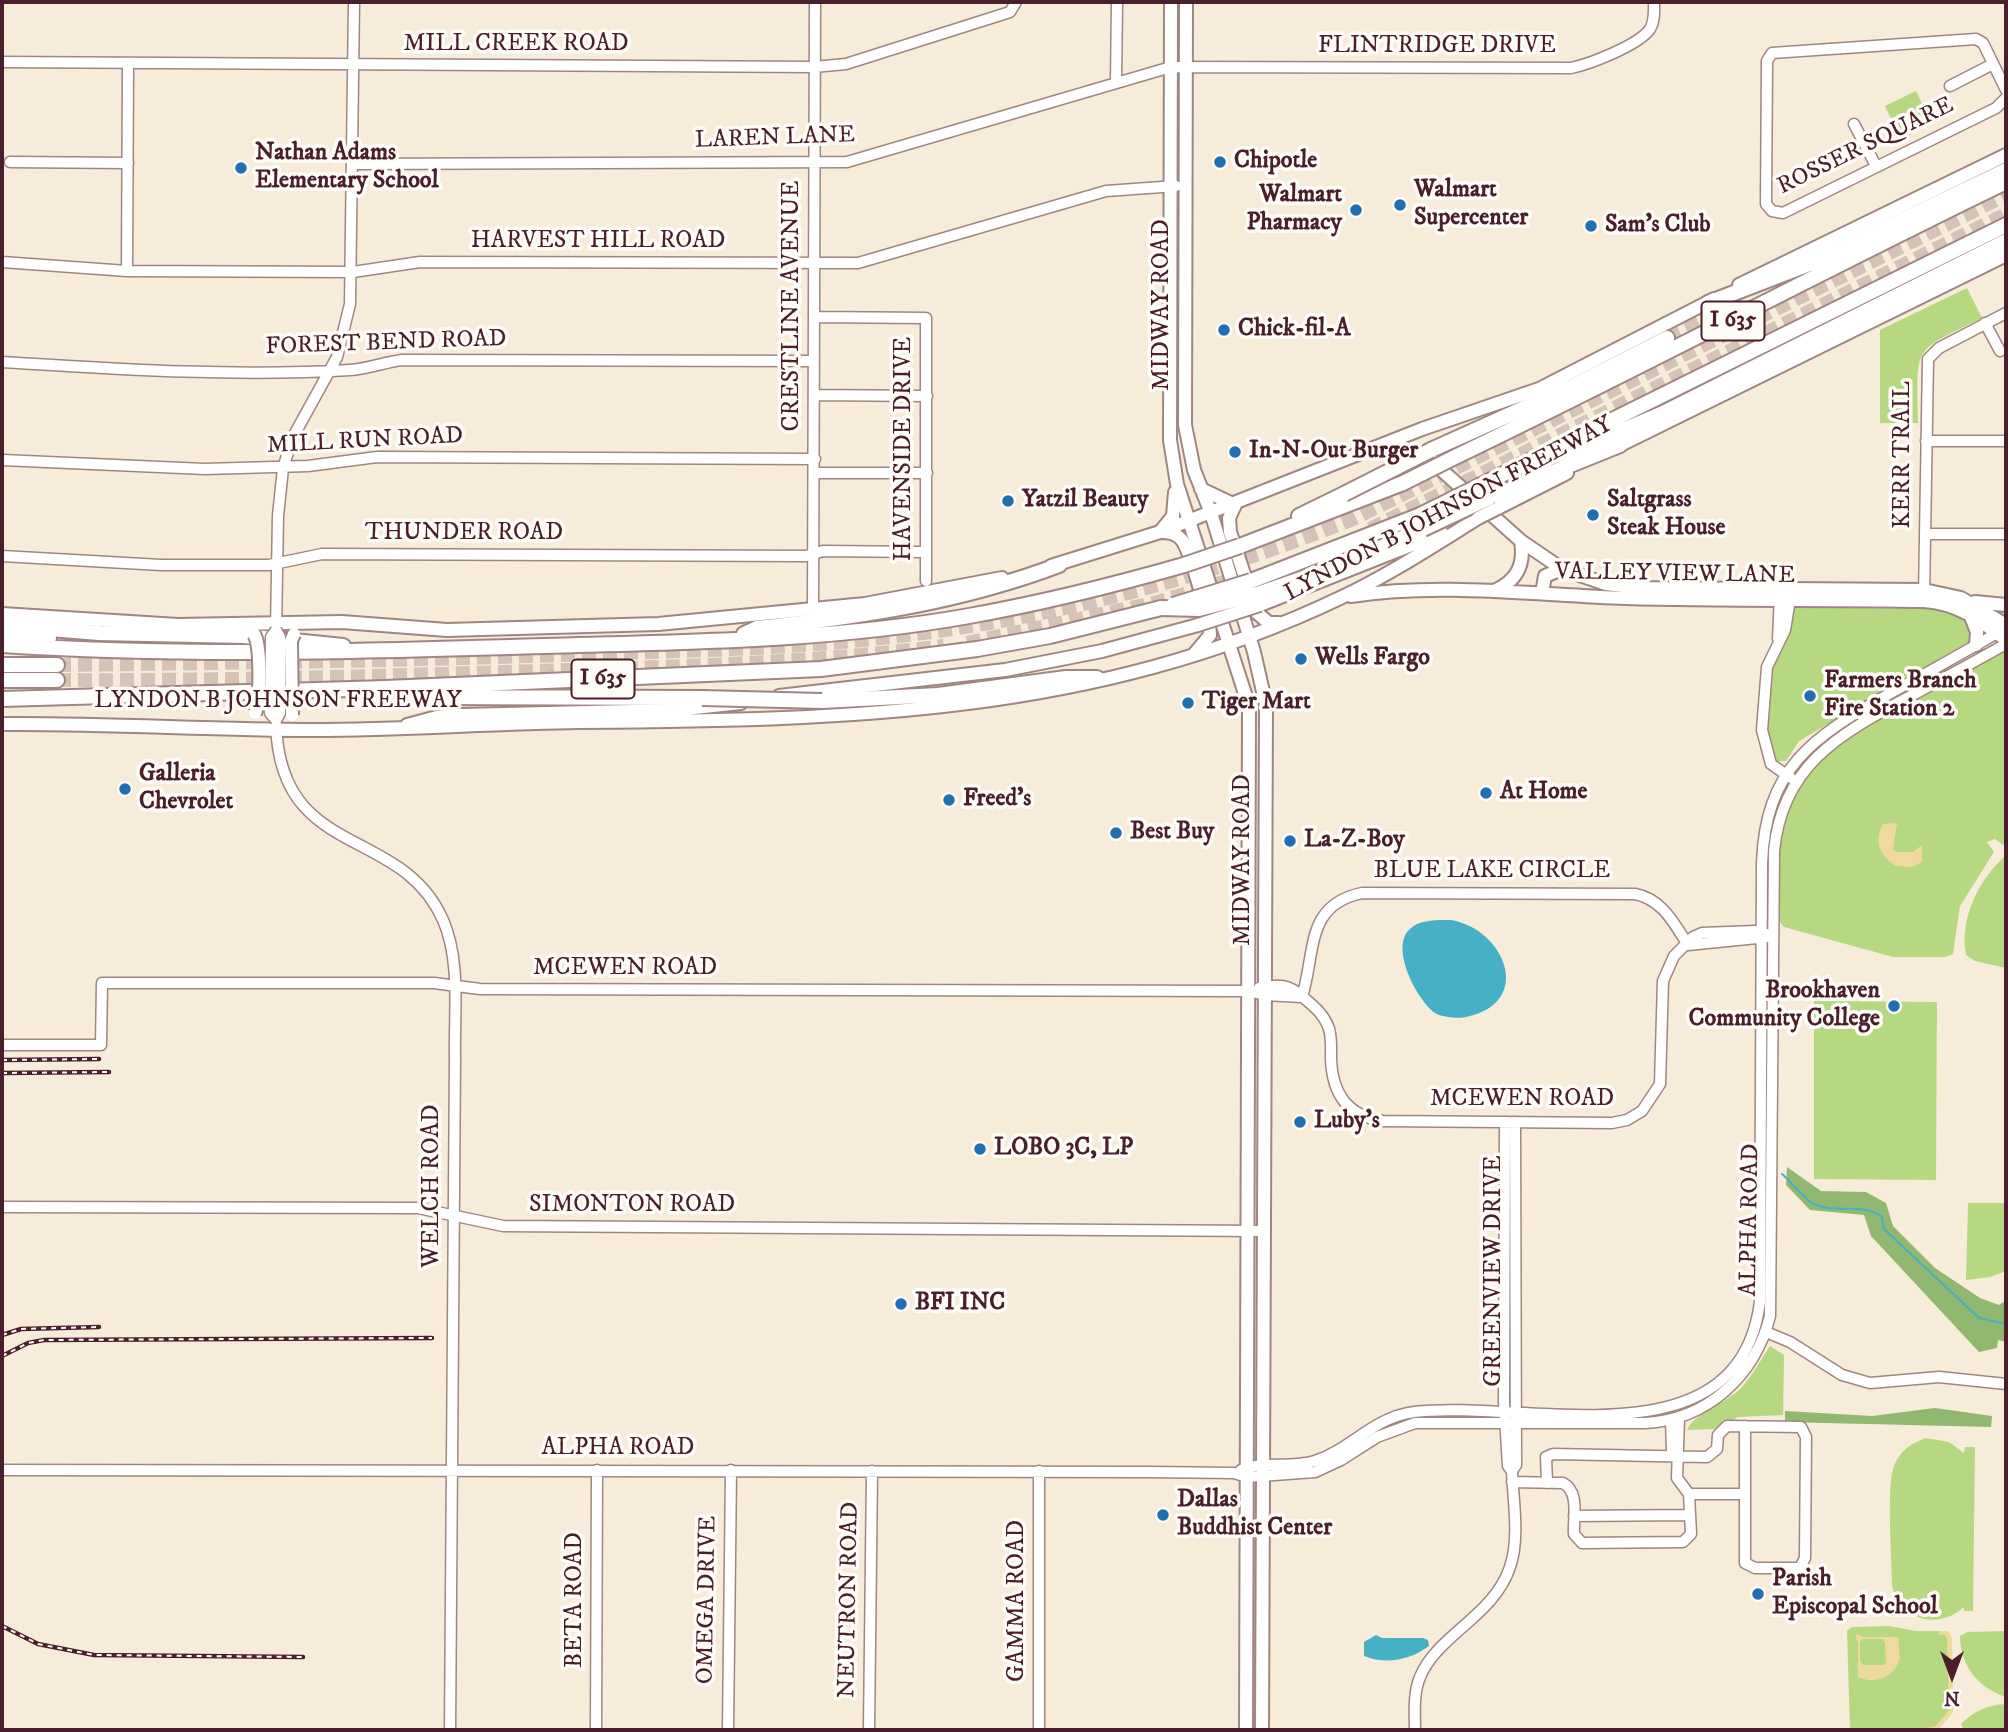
<!DOCTYPE html>
<style>
body{margin:0}
#map{position:relative;width:2008px;height:1732px;overflow:hidden;background:#f6ecd9;font-family:"IM FELL DW Pica",serif}
canvas{display:block}
.frame{position:absolute;inset:0;border:4px solid #4a1f2b;pointer-events:none}
.north{position:absolute;left:1917px;top:1641px;width:70px;height:70px;-webkit-text-stroke:5px #fdfcf7;paint-order:stroke;rotate:180deg;font-size:19px;font-weight:700;line-height:28px;text-align:center;color:#4a1f2b}
.north::after{content:'';display:block;margin:auto;width:24px;height:32px;background:#4a1f2b;clip-path:polygon(50% 0,100% 100%,50% 72%,0 100%)}
</style>
<div id="map">
<canvas width="2008" height="1732"></canvas>
<div class="frame"></div>
<div class="north">N</div>
</div>
<script>
const c = document.querySelector('canvas').getContext('2d');
c.lineJoin = 'round';
function fill(path, color) {
  c.fillStyle = color;
  c.fill(path, 'evenodd');
}
function trace(path, color, width, dash) {
  c.strokeStyle = color;
  c.lineWidth = width;
  c.lineCap = dash ? 'butt' : 'round';
  c.setLineDash(dash || []);
  c.stroke(path);
}
function drawText(font, color, halo, rows, align = 'center') {
  c.font = font + ' "IM FELL DW Pica",serif';
  c.lineWidth = 7;
  c.setLineDash([]);
  c.textBaseline = 'middle';
  c.strokeStyle = halo;
  c.fillStyle = color;
  for (const [text, x, y, turn = 0] of rows) {
    c.save();
    c.translate(x, y);
    c.rotate((+turn || 0) * Math.PI / 180);
    c.textAlign = isNaN(turn) ? turn : align;
    if (halo) c.strokeText(text, 0, 0);
    c.fillText(text, 0, 0);
    c.restore();
  }
}
const green = new Path2D(`
 M 1916,91 L 1932,124 L 1901,139 L 1885,106 Z
 M 1967,288 L 1982,318 C 1911,353 1917,343 1918,423 L 1880,423 L 1880,330 Z
 M 1793,604 L 1933,605 L 1953,610 L 1970,622 L 1970,641 L 1799,741 L 1786,761 L 1777,761 C 1748,714 1776,651 1793,604 Z
 M 2006,649 L 2006,841 L 2003,845 L 1995,839 L 1987,842 L 1994,852 L 1960,906 L 1953,954 L 1945,957 L 1893,957 L 1784,927 L 1779,921 L 1779,850 L 1790,802 L 1812,769 L 1842,738 Z
 M 2006,855 L 2006,968 L 1975,961 L 1966,955 C 1959,919 1979,879 2006,855 Z
 M 1814,1001 L 1937,1002 L 1936,1180 L 1814,1179 Z
 M 1968,1203 L 2006,1203 L 2006,1271 L 1990,1277 L 1966,1280 Z
 M 1770,1346 L 1784,1355 L 1783,1415 L 1738,1417 L 1715,1429 L 1687,1430 C 1697,1410 1726,1404 1742,1387 C 1753,1375 1761,1359 1770,1346 Z
 M 1926,1438 L 1949,1442 L 1964,1453 L 1965,1447 L 1975,1447 L 1973,1611 L 1964,1611 L 1964,1607 C 1937,1631 1901,1620 1892,1586 C 1892,1559 1886,1487 1894,1466 C 1900,1451 1911,1443 1926,1438 Z
 M 1889,1626 L 1916,1631 L 1949,1631 L 1953,1712 L 1938,1730 L 1850,1730 L 1847,1631 L 1852,1627 Z
 M 2006,1631 L 2006,1697 C 1979,1688 1960,1666 1960,1636 L 1967,1632 Z
 M 2006,1704 L 2006,1730 L 1964,1730 L 1961,1724 C 1974,1711 1988,1705 2006,1704 Z`);
const forest = new Path2D(`
 M 1787,1167 L 1821,1191 L 1866,1192 L 1886,1203 L 1893,1226 L 1935,1268 L 1980,1298 L 1999,1305 L 2006,1300 L 2006,1342 L 1998,1340 L 1997,1348 L 1979,1352 L 1871,1236 L 1864,1215 L 1810,1210 L 1786,1185 Z
 M 1935,1408 L 1992,1416 L 1991,1427 L 1785,1422 L 1785,1411 L 1872,1416 Z`);
const sand = new Path2D(`
 M 1897,823 L 1893,849 L 1897,852 L 1913,852 L 1922,845 L 1922,862 L 1912,867 L 1896,866 C 1880,856 1873,841 1883,824 Z
 M 1939,1631 L 1949,1631 L 1952,1639 L 1953,1712 L 1938,1730 L 1918,1730 L 1936,1726 L 1949,1710 L 1947,1638 L 1945,1635 L 1939,1635 Z
 M 1858,1634 L 1863,1637 L 1898,1637 L 1900,1658 C 1894,1677 1876,1685 1858,1677 L 1858,1642 L 1855,1637 ZM 1863,1639 L 1882,1639 L 1885,1642 L 1886,1662 L 1883,1665 L 1863,1665 L 1860,1661 L 1860,1642 Z`);
const water = new Path2D(`
 M 1451,920 C 1505,929 1535,1003 1466,1017 C 1460,1019 1440,1017 1435,1013 C 1417,1000 1389,947 1410,929 C 1420,919 1438,920 1451,920 Z
 M 1376,1635 L 1382,1638 L 1423,1638 L 1428,1640 L 1429,1646 C 1410,1660 1386,1665 1364,1656 L 1364,1642 Z`);
const stream = new Path2D(`
 M 1782,1174 C 1792,1182 1803,1199 1814,1204 C 1837,1215 1861,1201 1882,1217 L 1884,1229 L 1979,1318 L 2006,1324`);
const highwayTunnel = new Path2D(`
 M 1667,338 L 1704,321 L 1745,307
 M 1370,529 L 2006,214
 M 967,643 L 1158,602 L 1243,576
 M 57,665 C 224,663 391,661 558,655 C 666,651 774,650 881,638 C 1043,621 1203,579 1353,519 L 2006,195
 M 57,680 C 218,681 378,676 538,671 C 674,667 809,663 944,646`);
const minor = new Path2D(`
 M 2,62 L 814,67 L 846,64 L 1010,12 L 1016,2
 M 1116,82 L 1117,2
 M 1950,86 L 1993,64
 M 2006,90 L 1983,43 L 1976,39 L 1772,53 L 1767,61 L 1766,204 L 1772,211 L 1783,213 L 1996,108 L 2006,98
 M 1854,124 L 1876,166
 M 10,162 L 128,163
 M 354,164 L 847,162 L 1171,67 L 1571,68 C 1590,64 1639,45 1650,29 C 1655,21 1654,11 1654,2
 M 2,262 L 127,271 L 353,272 L 420,262 L 858,263 L 1106,191 L 1176,186
 M 127,271 L 128,64
 M 814,317 L 926,318 L 926,581
 M 1985,323 L 2000,351
 M 2,362 C 117,369 234,377 350,370 C 368,369 385,362 402,360 L 814,361
 M 814,395 L 927,396
 M 1926,441 L 2006,441
 M 2,460 L 205,469 L 308,466 L 377,457 L 815,459
 M 815,473 L 927,473
 M 1925,534 L 2006,534
 M 2,556 L 161,565 L 269,565 L 322,554 L 806,556 L 823,551 L 926,552
 M 1924,596 L 1928,359 L 1939,348 L 2006,313
 M 813,611 L 815,2
 M 276,629 L 278,516 L 283,468 L 293,437 L 337,357 L 350,304 L 354,2
 M 1778,639 L 1780,595
 M 276,724 C 280,861 401,824 443,920 C 461,961 454,1013 455,1057 L 450,1730
 M 1791,778 L 1771,764 L 1762,730 L 1767,667 L 1785,630 L 1791,593
 M 1688,945 L 1767,937
 M 1259,988 C 1278,984 1289,984 1303,997 C 1313,1006 1323,1013 1328,1026 C 1332,1035 1331,1047 1331,1058 C 1332,1093 1347,1116 1383,1121 L 1612,1123 L 1627,1120 L 1642,1111 L 1660,1084 L 1663,981 L 1674,956 L 1693,937 L 1702,933 L 1755,931 L 1767,934
 M 1302,997 C 1316,951 1305,905 1362,893 L 1635,894 C 1662,899 1674,923 1688,945
 M 2,1045 L 101,1045 L 102,983 L 434,983 L 480,989 L 1248,991 L 1265,995 L 1302,997
 M 2,1207 L 418,1208 L 503,1226 L 1263,1231
 M 1766,1332 L 1790,1342 L 1842,1375 L 1870,1383 L 1939,1377 L 2006,1384
 M 1671,1421 L 1672,1450 L 1677,1458
 M 2,1470 L 1147,1472 L 1234,1473 L 1247,1477 L 1315,1472 L 1341,1460 L 1377,1437 L 1415,1423 L 1645,1423 C 1707,1420 1755,1376 1770,1316 L 1774,851 C 1782,766 1839,734 1907,698 C 1941,680 1974,662 2006,644
 M 1241,1470 C 1263,1460 1291,1469 1315,1461 C 1351,1449 1374,1417 1414,1412 C 1525,1399 1739,1467 1760,1302 L 1762,864 C 1765,768 1813,737 1889,694 C 1925,674 1961,654 1997,633
 M 1039,1471 L 1039,1730
 M 1512,1471 L 1516,1465 L 1515,1122
 M 1512,1482 L 1563,1483 C 1580,1492 1573,1518 1574,1534 L 1582,1543 L 1683,1542 L 1691,1534 L 1689,1494 L 1677,1478 L 1679,1418
 M 1547,1483 L 1546,1457 L 1553,1454 L 1707,1457 L 1717,1449 L 1718,1435 L 1727,1426 L 1801,1427 L 1806,1437 L 1805,1558 L 1800,1568 L 1755,1568 L 1745,1563 L 1745,1426
 M 1689,1494 L 1744,1494
 M 1574,1516 L 1690,1515
 M 596,1730 L 597,1470
 M 728,1730 L 731,1470
 M 869,1730 L 872,1471
 M 1415,1730 C 1415,1713 1413,1694 1420,1677 C 1437,1635 1494,1616 1510,1567 C 1520,1538 1513,1500 1512,1471 L 1508,1466 L 1504,1402 L 1505,1122`);
const major = new Path2D(`
 M 1171,2 L 1170,440 L 1177,484 L 1249,706 L 1246,1730
 M 1186,2 L 1185,425 L 1194,470 L 1211,513 L 1254,652 L 1266,705 L 1262,1730
 M 1739,285 L 2006,155
 M 1614,448 L 2006,255
 M 1383,449 L 1400,448 L 1427,457 L 1521,541 L 1562,569 L 1606,584 L 1644,588 L 1924,590 L 1961,598 L 2006,625
 M 1201,489 L 1235,505
 M 1235,505 L 1229,518 L 1230,532 L 1257,613 L 1269,623 L 1279,623
 M 1498,508 L 1567,473
 M 1160,532 L 1173,516 L 1175,492
 M 1161,532 C 1168,532 1176,533 1181,539 C 1190,549 1210,620 1210,635 L 1195,653
 M 1051,566 L 1160,532 L 1422,429 L 1539,389 L 1714,299
 M 1494,591 C 1517,581 1525,565 1521,541
 M 1542,593 L 1545,576 L 1562,569
 M 1351,596 C 1440,582 1537,595 1626,598 C 1725,601 1825,599 1924,601 C 1957,603 1980,620 2006,640
 M 1975,602 L 2006,605
 M 1260,605 L 1442,533
 M 2,614 L 178,625 L 342,622 L 447,630 L 658,624 L 865,604 L 1002,578
 M 1970,614 L 1977,632 L 1976,645
 M 779,696 L 1005,670 L 1102,651 L 1198,625
 M 2,724 C 106,723 210,730 314,730 C 403,730 491,723 580,722 C 846,720 1095,715 1340,598 C 1387,576 1433,546 1478,518
 M 407,725 L 437,717 L 461,715 L 675,710 L 741,703`);
const highway = new Path2D(`
 M 1708,303 L 1812,263 L 2006,170
 M 1431,450 L 1571,387 L 1667,338
 M 1457,456 C 1642,367 1822,271 2006,182
 M 1552,456 L 1569,453 L 1661,414 L 2006,241
 M 1479,486 L 2006,225
 M 1489,498 L 1620,445
 M 1299,516 L 1344,494
 M 1240,546 L 1403,483
 M 1251,581 L 1418,516
 M 1257,594 L 1341,565 L 1423,529
 M 2,625 L 99,633 L 244,636 L 343,646
 M 744,634 L 757,628 C 860,617 961,602 1059,565
 M 2,635 L 49,638
 M 2,645 C 171,656 340,652 510,647 C 663,642 818,643 969,616 C 1042,603 1114,585 1184,565
 M 2,665 L 57,665
 M 2,680 L 57,680
 M 404,692 L 425,697 L 702,698
 M 2,699 L 386,688 L 821,669 L 977,649 L 1050,636 L 1161,608
 M 822,701 L 938,695 L 1066,678 L 1097,678`);
const rail = new Path2D(`
 M 2,1060 L 99,1059
 M 2,1073 L 109,1072
 M 2,1335 L 21,1329 L 99,1327
 M 2,1356 L 28,1343 L 44,1340 L 432,1338
 M 2,1626 L 38,1644 L 94,1655 L 303,1657`);
const minorBridge = new Path2D(`
 M 276,720 L 270,713 L 271,637 L 276,630
 M 276,720 L 280,713 L 280,637 L 276,630`);
const majorBridge = new Path2D(`
 M 1478,518 L 1498,508
 M 1198,625 L 1260,605
 M 254,634 C 261,645 261,701 255,713
 M 292,715 L 291,641 L 294,634`);
const highwayBridge = new Path2D(`
 M 1403,483 L 1457,456
 M 1344,494 L 1431,450
 M 1418,516 L 1479,486
 M 1423,529 L 1489,498
 M 1184,565 L 1240,546
 M 1173,605 L 1251,581
 M 1161,608 L 1199,609 L 1257,594
 M 702,698 L 822,701`);
const markers = [
 [1220,162,7,"#1f6fb2"],
 [241,168,7,"#1f6fb2"],
 [1400,205,7,"#1f6fb2"],
 [1356,210,7,"#1f6fb2"],
 [1591,226,7,"#1f6fb2"],
 [1224,330,7,"#1f6fb2"],
 [1235,452,7,"#1f6fb2"],
 [1008,501,7,"#1f6fb2"],
 [1593,515,7,"#1f6fb2"],
 [1301,659,7,"#1f6fb2"],
 [1810,696,7,"#1f6fb2"],
 [1188,703,7,"#1f6fb2"],
 [125,789,7,"#1f6fb2"],
 [1486,793,7,"#1f6fb2"],
 [949,800,7,"#1f6fb2"],
 [1116,833,7,"#1f6fb2"],
 [1290,841,7,"#1f6fb2"],
 [1894,1006,7,"#1f6fb2"],
 [1300,1122,7,"#1f6fb2"],
 [980,1149,7,"#1f6fb2"],
 [901,1304,7,"#1f6fb2"],
 [1163,1515,7,"#1f6fb2"],
 [1758,1594,7,"#1f6fb2"]
];
const shields = [
 [1733,321,63],
 [603,679,63]
];
const shieldNames = [
 ["I 635",1733,321],
 ["I 635",603,679]
];
const streetNames = [
 ["MILL CREEK ROAD",516,45],
 ["FLINTRIDGE DRIVE",1437,47],
 ["LAREN LANE",775,139,-2],
 ["ROSSER SQUARE",1866,147,-26],
 ["HARVEST HILL ROAD",598,242],
 ["MIDWAY ROAD",1163,305,-90],
 ["CRESTLINE AVENUE",793,306,-90],
 ["FOREST BEND ROAD",386,344,-2],
 ["MILL RUN ROAD",365,442,-3],
 ["HAVENSIDE DRIVE",905,449,-90],
 ["KERR TRAIL",1904,455,-90],
 ["LYNDON B JOHNSON FREEWAY",1449,510,-28],
 ["THUNDER ROAD",464,534],
 ["VALLEY VIEW LANE",1675,575,1],
 ["LYNDON B JOHNSON FREEWAY",278,702],
 ["MIDWAY ROAD",1244,860,-90],
 ["BLUE LAKE CIRCLE",1492,872],
 ["MCEWEN ROAD",625,969],
 ["MCEWEN ROAD",1522,1100],
 ["WELCH ROAD",433,1186,-90],
 ["SIMONTON ROAD",632,1206],
 ["ALPHA ROAD",1751,1220,-89],
 ["GREENVIEW DRIVE",1495,1271,-90],
 ["ALPHA ROAD",618,1449],
 ["BETA ROAD",576,1600,-90],
 ["OMEGA DRIVE",708,1600,-89],
 ["NEUTRON ROAD",850,1600,-89],
 ["GAMMA ROAD",1018,1601,-90]
];
const poiNames = [
 ["Nathan Adams",255,154],
 ["Elementary School",255,182],
 ["Chipotle",1234,162],
 ["Walmart",1414,191],
 ["Supercenter",1414,219],
 ["Walmart",1342,196,"right"],
 ["Pharmacy",1342,224,"right"],
 ["Sam's Club",1605,226],
 ["Chick-fil-A",1238,330],
 ["In-N-Out Burger",1249,452],
 ["Yatzil Beauty",1022,501],
 ["Saltgrass",1607,501],
 ["Steak House",1607,529],
 ["Wells Fargo",1315,659],
 ["Farmers Branch",1824,682],
 ["Fire Station 2",1824,710],
 ["Tiger Mart",1202,703],
 ["Galleria",139,775],
 ["Chevrolet",139,803],
 ["At Home",1500,793],
 ["Freed's",963,800],
 ["Best Buy",1130,833],
 ["La-Z-Boy",1304,841],
 ["Brookhaven",1880,992,"right"],
 ["Community College",1880,1020,"right"],
 ["Luby's",1314,1122],
 ["LOBO 3C, LP",994,1149],
 ["BFI INC",915,1304],
 ["Dallas",1177,1501],
 ["Buddhist Center",1177,1529],
 ["Parish",1772,1580],
 ["Episcopal School",1772,1608]
];
fill(green, '#b6d880');
fill(forest, '#90b86e');
fill(sand, '#eeda9e');
fill(water, '#46b1c4');
trace(stream, '#46b1c4', 2);
trace(highwayTunnel, '#d4c3b6', 14, [14, 7]);
trace(minor, '#a08682', 13);
trace(major, '#a08682', 16);
trace(highway, '#a08682', 18);
trace(minor, '#fff', 10);
trace(major, '#fff', 12);
trace(highway, '#fff', 14);
trace(rail, '#4a1f2b', 4.5);
trace(rail, '#fdfcf7', 2, [5]);
trace(minorBridge, '#a08682', 13, []);
trace(majorBridge, '#a08682', 16, []);
trace(highwayBridge, '#a08682', 18, []);
trace(minorBridge, '#fff', 10);
trace(majorBridge, '#fff', 12);
trace(highwayBridge, '#fff', 14);
for (const [x, y, r, color] of markers) {
  const dot = new Path2D();
  dot.arc(x, y, r, 0, 2 * Math.PI);
  c.fillStyle = color;
  c.fill(dot);
  trace(dot, '#fdfcf7', 2.5);
}
for (const [x, y, w] of shields) {
  const box = new Path2D();
  box.roundRect(x - w / 2, y - 19.5, w, 39, 5);
  c.fillStyle = '#fdfcf7';
  c.fill(box);
  trace(box, '#4a1f2b', 2);
}
drawText('bold 23px', '#4a1f2b', null, shieldNames);
drawText('24px', '#4a1f2b', '#fdfcf7', streetNames);
drawText('bold 24px', '#4a1f2b', '#fdfcf7', poiNames, 'left');
</script>
